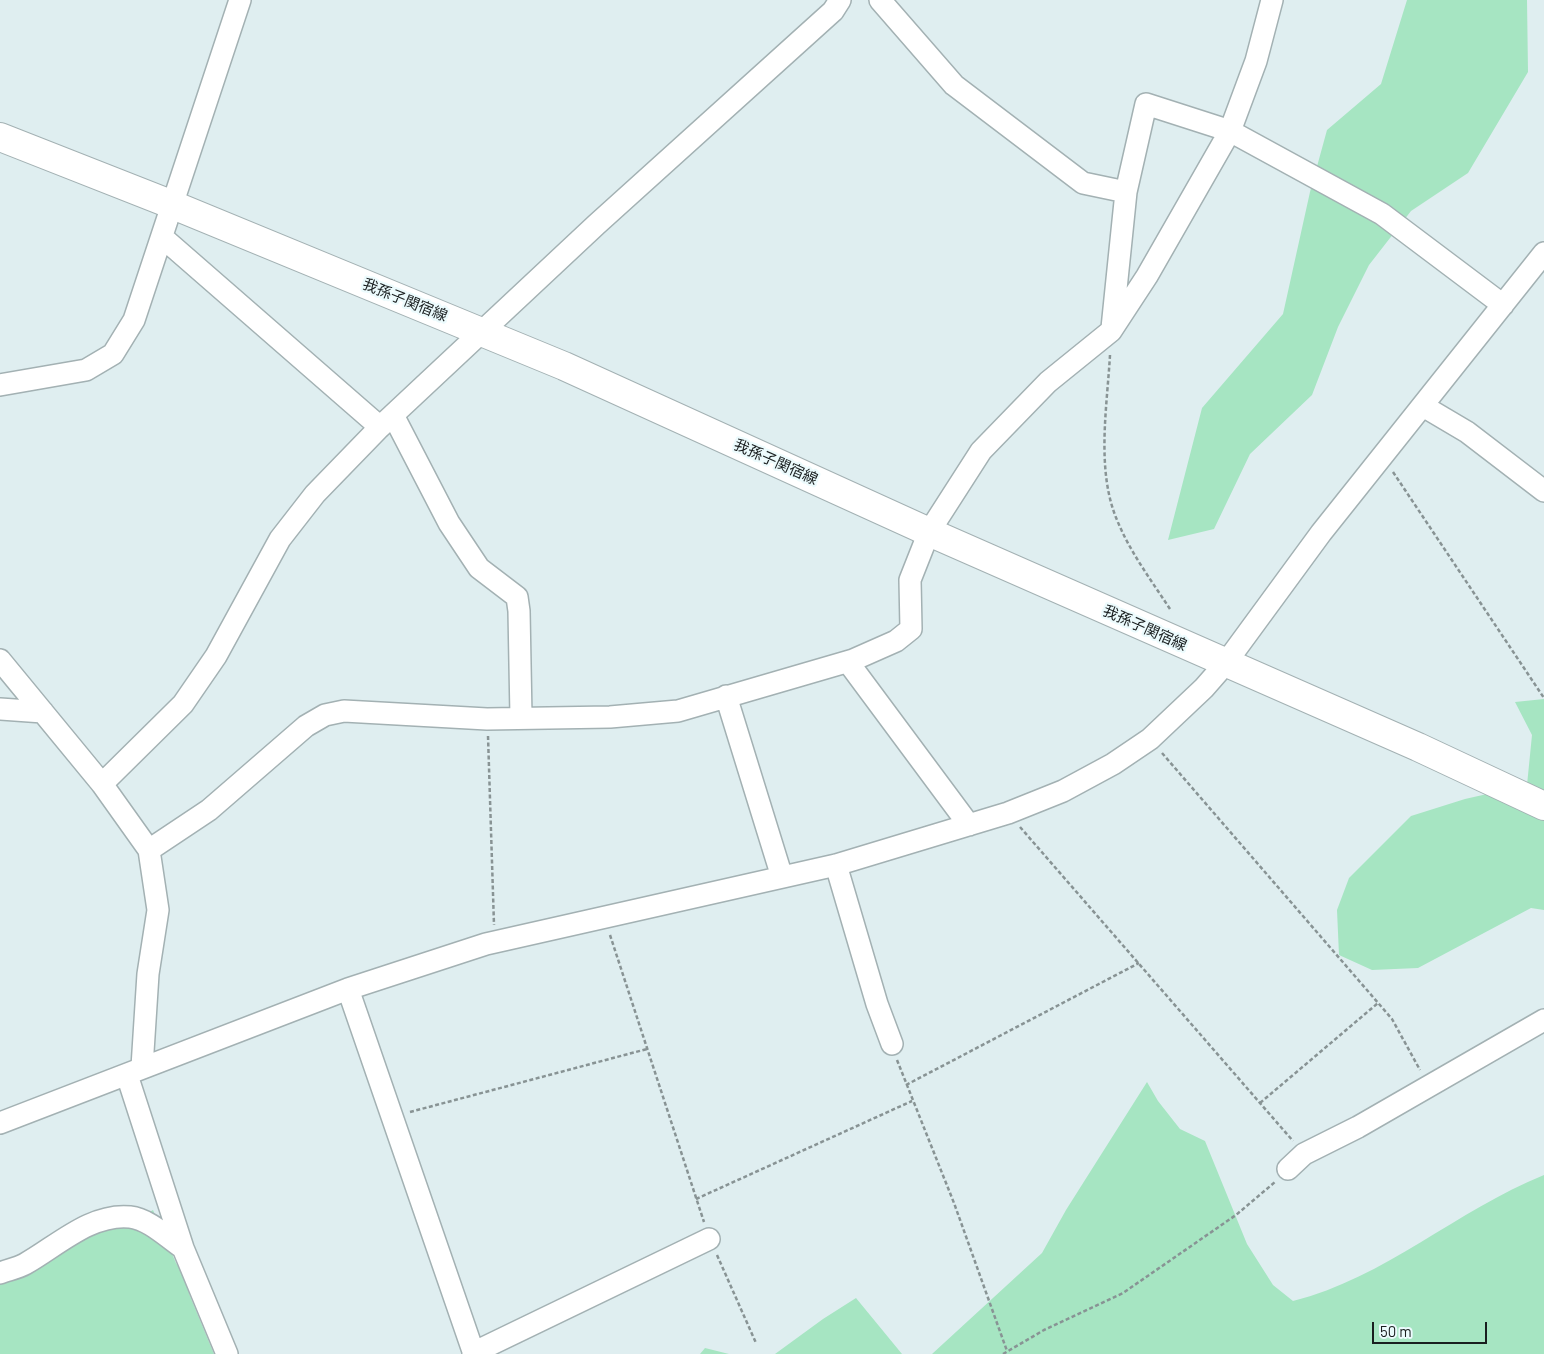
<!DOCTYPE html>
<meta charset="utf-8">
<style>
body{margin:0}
#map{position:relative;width:1544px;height:1354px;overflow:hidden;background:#dfeef0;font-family:Barlow,sans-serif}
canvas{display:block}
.scale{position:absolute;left:1372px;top:1322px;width:115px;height:22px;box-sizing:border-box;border:2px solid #191e1f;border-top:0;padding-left:6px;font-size:15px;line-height:18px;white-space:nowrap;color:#191e1f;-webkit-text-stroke:4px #ecfbfd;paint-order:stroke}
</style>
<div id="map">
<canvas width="1544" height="1354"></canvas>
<div class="scale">50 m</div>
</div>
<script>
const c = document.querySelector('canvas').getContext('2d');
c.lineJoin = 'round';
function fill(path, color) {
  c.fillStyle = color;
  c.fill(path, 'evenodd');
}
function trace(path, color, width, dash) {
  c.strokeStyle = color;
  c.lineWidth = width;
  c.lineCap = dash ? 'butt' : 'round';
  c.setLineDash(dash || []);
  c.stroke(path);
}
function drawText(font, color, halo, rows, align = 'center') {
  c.font = font + ' Barlow,"Noto Sans JP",sans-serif';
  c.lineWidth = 4.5;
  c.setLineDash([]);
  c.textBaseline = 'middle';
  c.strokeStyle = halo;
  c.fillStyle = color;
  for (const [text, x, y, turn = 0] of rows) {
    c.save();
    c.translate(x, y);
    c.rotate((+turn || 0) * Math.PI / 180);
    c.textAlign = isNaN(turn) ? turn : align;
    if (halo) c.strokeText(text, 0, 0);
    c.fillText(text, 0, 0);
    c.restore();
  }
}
const green = new Path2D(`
 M 1407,0 L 1527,0 L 1528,72 L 1468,173 L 1411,211 L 1369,265 L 1338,327 L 1312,395 L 1250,454 L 1214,529 L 1168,540 L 1202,408 L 1283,314 L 1310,192 L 1327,130 L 1381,84 Z
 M 1544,699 L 1544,910 L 1531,908 L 1418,968 L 1372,970 L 1339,955 L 1337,910 L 1349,878 L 1411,816 L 1465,799 L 1527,785 L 1532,735 L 1515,702 Z
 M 1147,1082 L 1158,1101 L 1180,1129 L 1205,1141 L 1247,1244 L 1273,1285 L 1293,1301 C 1385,1278 1457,1210 1544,1175 L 1544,1354 L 932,1354 L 1042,1253 L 1066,1210 Z
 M 153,1210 L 176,1263 L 183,1274 L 190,1296 L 214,1354 L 0,1354 L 0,1279 L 108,1226 L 126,1225 Z
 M 856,1298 L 902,1354 L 775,1354 L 823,1319 Z
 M 705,1348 L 729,1354 L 700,1354 Z`);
const path = new Path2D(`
 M 1110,355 C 1107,408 1096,470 1117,520 C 1130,552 1151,580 1170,609
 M 1393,472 L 1544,698
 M 488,736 L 494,925
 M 1162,753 L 1392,1019 L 1420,1070
 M 1020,827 L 1293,1141
 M 610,935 L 704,1222
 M 897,1060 L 954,1203 L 1007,1351
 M 906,1085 L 1139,963
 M 1260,1103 L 1378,1003
 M 410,1112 L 647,1049
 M 696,1199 L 912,1101
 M 717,1255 L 756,1343
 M 1003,1354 L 1044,1330 L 1123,1293 L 1236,1215 L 1275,1182`);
const minor = new Path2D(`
 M 880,0 L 954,85 L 1083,183 L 1126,192 L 1112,328
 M 1126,192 L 1146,104 L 1230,131 L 1382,214 L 1503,305
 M 162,237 L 380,427
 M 0,385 L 86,370 L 113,354 L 134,320 L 240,0
 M 1423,406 L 1467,432 L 1544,491
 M 393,415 L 449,523 L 479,568 L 517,597 L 519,611 L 521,717
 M 0,660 L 102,784 L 149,850 L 158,910 L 148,974 L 142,1067
 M 848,662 L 969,825
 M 726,696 L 782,877
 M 0,709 L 43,712
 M 102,784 L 183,704 L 216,656 L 280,539 L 315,494 L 380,427 L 597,224 L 833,11 L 840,0
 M 149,850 L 209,810 L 306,726 L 325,715 L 344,711 L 487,719 L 610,717 L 678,711 L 853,660 L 896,641 L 911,629 L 910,580 L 929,532 L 981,451 L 1048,382 L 1111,331 L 1147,276 L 1230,131 L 1256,61 L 1272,0
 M 836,865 L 877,1004 L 892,1044
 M 348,989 L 474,1354
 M 127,1075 L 183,1248 L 227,1354
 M 0,1123 L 348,989 L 486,944 L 836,865 L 1008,813 L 1063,791 L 1113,764 L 1150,739 L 1204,688 L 1225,664 L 1321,533 L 1544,253
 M 1288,1169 L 1304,1154 L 1358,1127 L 1544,1020
 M 0,1273 C 8,1270 18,1268 25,1264 C 57,1246 91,1213 130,1217 C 149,1219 168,1238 183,1248
 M 473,1353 L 709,1239`);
const major = new Path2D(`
 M 0,137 L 173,205 L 564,366 L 929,532 L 1418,747 L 1544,806`);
const streetNames = [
 ["我孫子関宿線",405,300,22],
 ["我孫子関宿線",776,462,24],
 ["我孫子関宿線",1145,628,24]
];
fill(green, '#a6e5c2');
trace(minor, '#a3b1b3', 24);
trace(major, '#a3b1b3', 30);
trace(path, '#889394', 2.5, [4, 2.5]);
trace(minor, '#fff', 21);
trace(major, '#fff', 28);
drawText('15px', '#191e1f', '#ecfbfd', streetNames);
</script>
